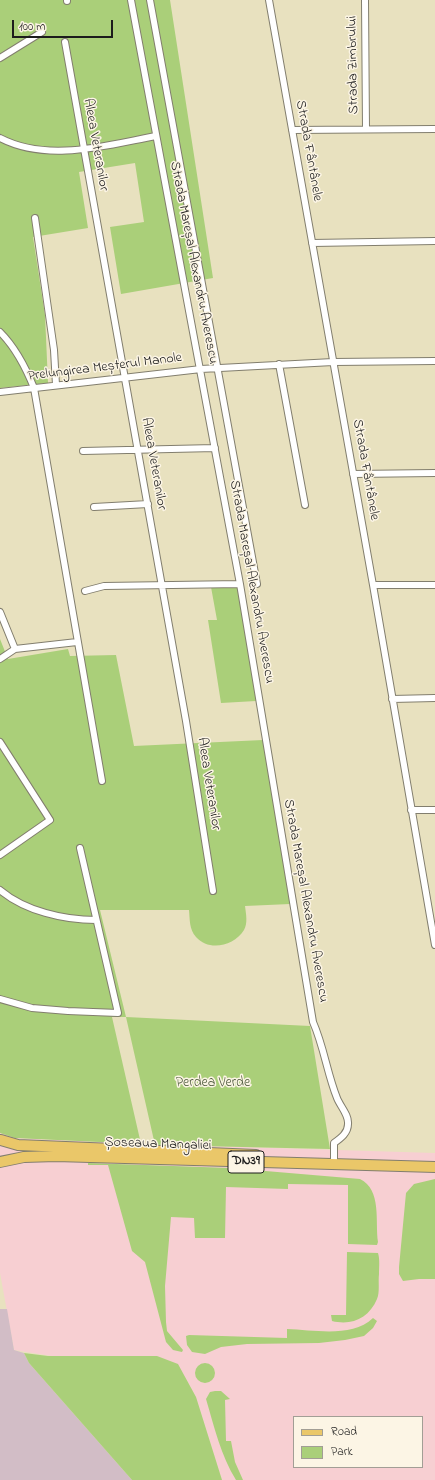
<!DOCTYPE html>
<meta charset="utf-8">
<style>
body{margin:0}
#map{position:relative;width:435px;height:1480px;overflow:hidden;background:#e8e1bf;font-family:"Indie Flower",sans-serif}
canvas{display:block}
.legend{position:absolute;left:293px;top:1416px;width:130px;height:52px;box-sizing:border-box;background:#fcf5e5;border:1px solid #a29e95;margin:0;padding:5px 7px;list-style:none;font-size:12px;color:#1c1c1c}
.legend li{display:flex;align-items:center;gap:8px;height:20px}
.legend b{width:20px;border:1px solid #a29e95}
.scale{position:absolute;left:12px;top:20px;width:101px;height:18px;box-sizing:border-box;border:2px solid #1c1c1c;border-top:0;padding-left:5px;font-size:12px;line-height:14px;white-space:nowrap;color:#1c1c1c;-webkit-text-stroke:3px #fcf5e5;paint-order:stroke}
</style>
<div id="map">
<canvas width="435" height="1480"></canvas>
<ul class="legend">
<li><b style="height:5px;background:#eac769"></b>Road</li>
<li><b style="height:11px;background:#aacf79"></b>Park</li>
</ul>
<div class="scale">100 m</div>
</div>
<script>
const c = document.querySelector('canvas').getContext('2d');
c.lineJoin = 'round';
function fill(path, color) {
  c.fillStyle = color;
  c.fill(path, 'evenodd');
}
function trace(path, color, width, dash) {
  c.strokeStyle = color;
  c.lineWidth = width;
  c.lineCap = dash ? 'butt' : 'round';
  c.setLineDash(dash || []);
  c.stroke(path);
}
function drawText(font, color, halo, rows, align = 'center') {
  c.font = font + ' "Indie Flower",sans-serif';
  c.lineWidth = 3;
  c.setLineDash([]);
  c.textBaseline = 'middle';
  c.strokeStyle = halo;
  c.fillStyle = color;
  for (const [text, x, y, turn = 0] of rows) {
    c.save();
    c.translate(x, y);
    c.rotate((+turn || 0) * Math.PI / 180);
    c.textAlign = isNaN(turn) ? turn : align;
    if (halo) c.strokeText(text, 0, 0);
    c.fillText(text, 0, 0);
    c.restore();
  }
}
const built = new Path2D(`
 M 0,1133 L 15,1138 L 141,1144 L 435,1153 L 435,1480 L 222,1480 L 196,1397 L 185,1377 L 14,1350 L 0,1273 ZM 294,1417 L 422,1417 L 422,1467 L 294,1467 Z`);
const industrial = new Path2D(`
 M 0,1309 L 7,1309 L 14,1350 L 24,1353 L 29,1363 L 132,1480 L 0,1480 Z`);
const green = new Path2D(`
 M 0,0 L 170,0 L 213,278 L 121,294 L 110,227 L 144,222 L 135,163 L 79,172 L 88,228 L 33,237 L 45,315 L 48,383 L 0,388 Z
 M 211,587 L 238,588 L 256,701 L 221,703 L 208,620 L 217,620 Z
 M 0,639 L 8,659 L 68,649 L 70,656 L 116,655 L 134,746 L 263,740 L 290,904 L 245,906 C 246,914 248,923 244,930 C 234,946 209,952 196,937 C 189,929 190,920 189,910 L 100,910 L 126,1017 L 310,1026 L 330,1149 L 155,1145 L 126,1017 L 112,1017 L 141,1144 L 15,1138 L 0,1133 Z
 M 88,1163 L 230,1168 L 360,1179 C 382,1190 375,1221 378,1242 L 377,1245 L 348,1244 L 348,1185 L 288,1184 L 288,1189 L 226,1187 L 225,1238 L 195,1238 L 194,1218 L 171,1217 L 165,1286 L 166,1322 L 167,1331 L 183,1350 L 182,1352 L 173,1350 L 166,1342 L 145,1262 L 132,1251 L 108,1165 L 88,1165 Z
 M 435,1179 L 435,1279 L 419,1279 L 403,1281 L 399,1274 L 399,1267 L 406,1193 L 414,1184 Z
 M 347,1252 L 378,1253 C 380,1259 379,1268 379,1274 C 378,1282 380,1292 377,1299 C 369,1318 352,1326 332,1321 L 331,1315 L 346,1315 Z
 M 373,1318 L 377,1321 L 373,1328 L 364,1336 L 345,1340 L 319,1343 L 247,1344 L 221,1347 L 205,1354 L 192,1352 L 187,1345 L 186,1336 L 189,1335 L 287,1338 L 287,1329 C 315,1330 352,1338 373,1318 Z
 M 24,1353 L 48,1356 L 157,1356 L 178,1364 L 196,1397 L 222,1480 L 132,1480 L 29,1363 Z
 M195 1373a10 10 0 1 1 20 0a10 10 0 1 1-20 0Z
 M 215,1391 L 221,1391 L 230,1399 L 225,1400 L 226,1441 L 231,1441 L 235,1462 L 243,1480 L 236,1480 C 221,1456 214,1426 206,1399 L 210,1392 Z`);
const minor = new Path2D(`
 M 131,0 L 240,584 L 313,1022 C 324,1047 327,1073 337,1098 C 340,1106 349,1115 348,1124 C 348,1133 341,1138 334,1143 L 334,1159
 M 150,0 L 257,584
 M 269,0 L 373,585 L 435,945
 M 365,0 L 366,129
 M 67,1 L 67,0
 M 65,42 L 186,721 L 213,891
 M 0,58 L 42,32
 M 292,130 L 435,129
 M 0,138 C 48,163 107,145 156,136
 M 35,218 L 54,350 L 56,385
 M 312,243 L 435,241
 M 0,332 C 16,348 26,368 34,388 L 102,781
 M 279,364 L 305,505
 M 0,392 L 201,369 L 333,362 L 435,361
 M 83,451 L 215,448
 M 353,474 L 435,473
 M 94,507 L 148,504
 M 373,585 L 435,585
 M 85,591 L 104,586 L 240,584
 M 0,612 L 15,649
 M 0,659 L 15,649 L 77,642
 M 392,699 L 435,698
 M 0,742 L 50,820 L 0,855
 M 411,810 L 435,810
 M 0,890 C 25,911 64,920 96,920
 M 0,999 L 32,1008 L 68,1011 L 118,1013 L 80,848`);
const primary = new Path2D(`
 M 1,1140 L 18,1145 L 256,1155
 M 0,1162 L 24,1157 L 56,1156 L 435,1167`);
const shields = [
 [246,1162,36]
];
const shieldNames = [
 ["DN39",246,1162]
];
const streetNames = [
 ["Strada Zimbrului",354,65,-91],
 ["Aleea Veteranilor",95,145,80],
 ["Strada Fântânele",308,151,80],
 ["Strada Mareșal Alexandru Averescu",193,263,79],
 ["Prelungirea Meșterul Manole",105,368,-7],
 ["Aleea Veteranilor",153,464,80],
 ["Strada Fântânele",365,470,80],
 ["Strada Mareșal Alexandru Averescu",251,582,80],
 ["Aleea Veteranilor",208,784,81],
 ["Strada Mareșal Alexandru Averescu",305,901,80],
 ["Șoseaua Mangaliei",158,1145,2]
];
const parkNames = [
 ["Perdea Verde",213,1084]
];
fill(built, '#f7cfd2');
fill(industrial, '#d2bdc6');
fill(green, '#aacf79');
trace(minor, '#827e6e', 8);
trace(primary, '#827e6e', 12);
trace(minor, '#fff', 6);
trace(primary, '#eac769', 10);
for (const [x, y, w] of shields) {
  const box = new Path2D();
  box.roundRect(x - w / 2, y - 11, w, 22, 3);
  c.fillStyle = '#fcf5e5';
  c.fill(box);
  trace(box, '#1c1c1c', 1);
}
drawText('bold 13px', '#1c1c1c', null, shieldNames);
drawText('14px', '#1c1c1c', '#fcf5e5', streetNames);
drawText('14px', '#4e5b3d', '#fcf5e5', parkNames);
</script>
